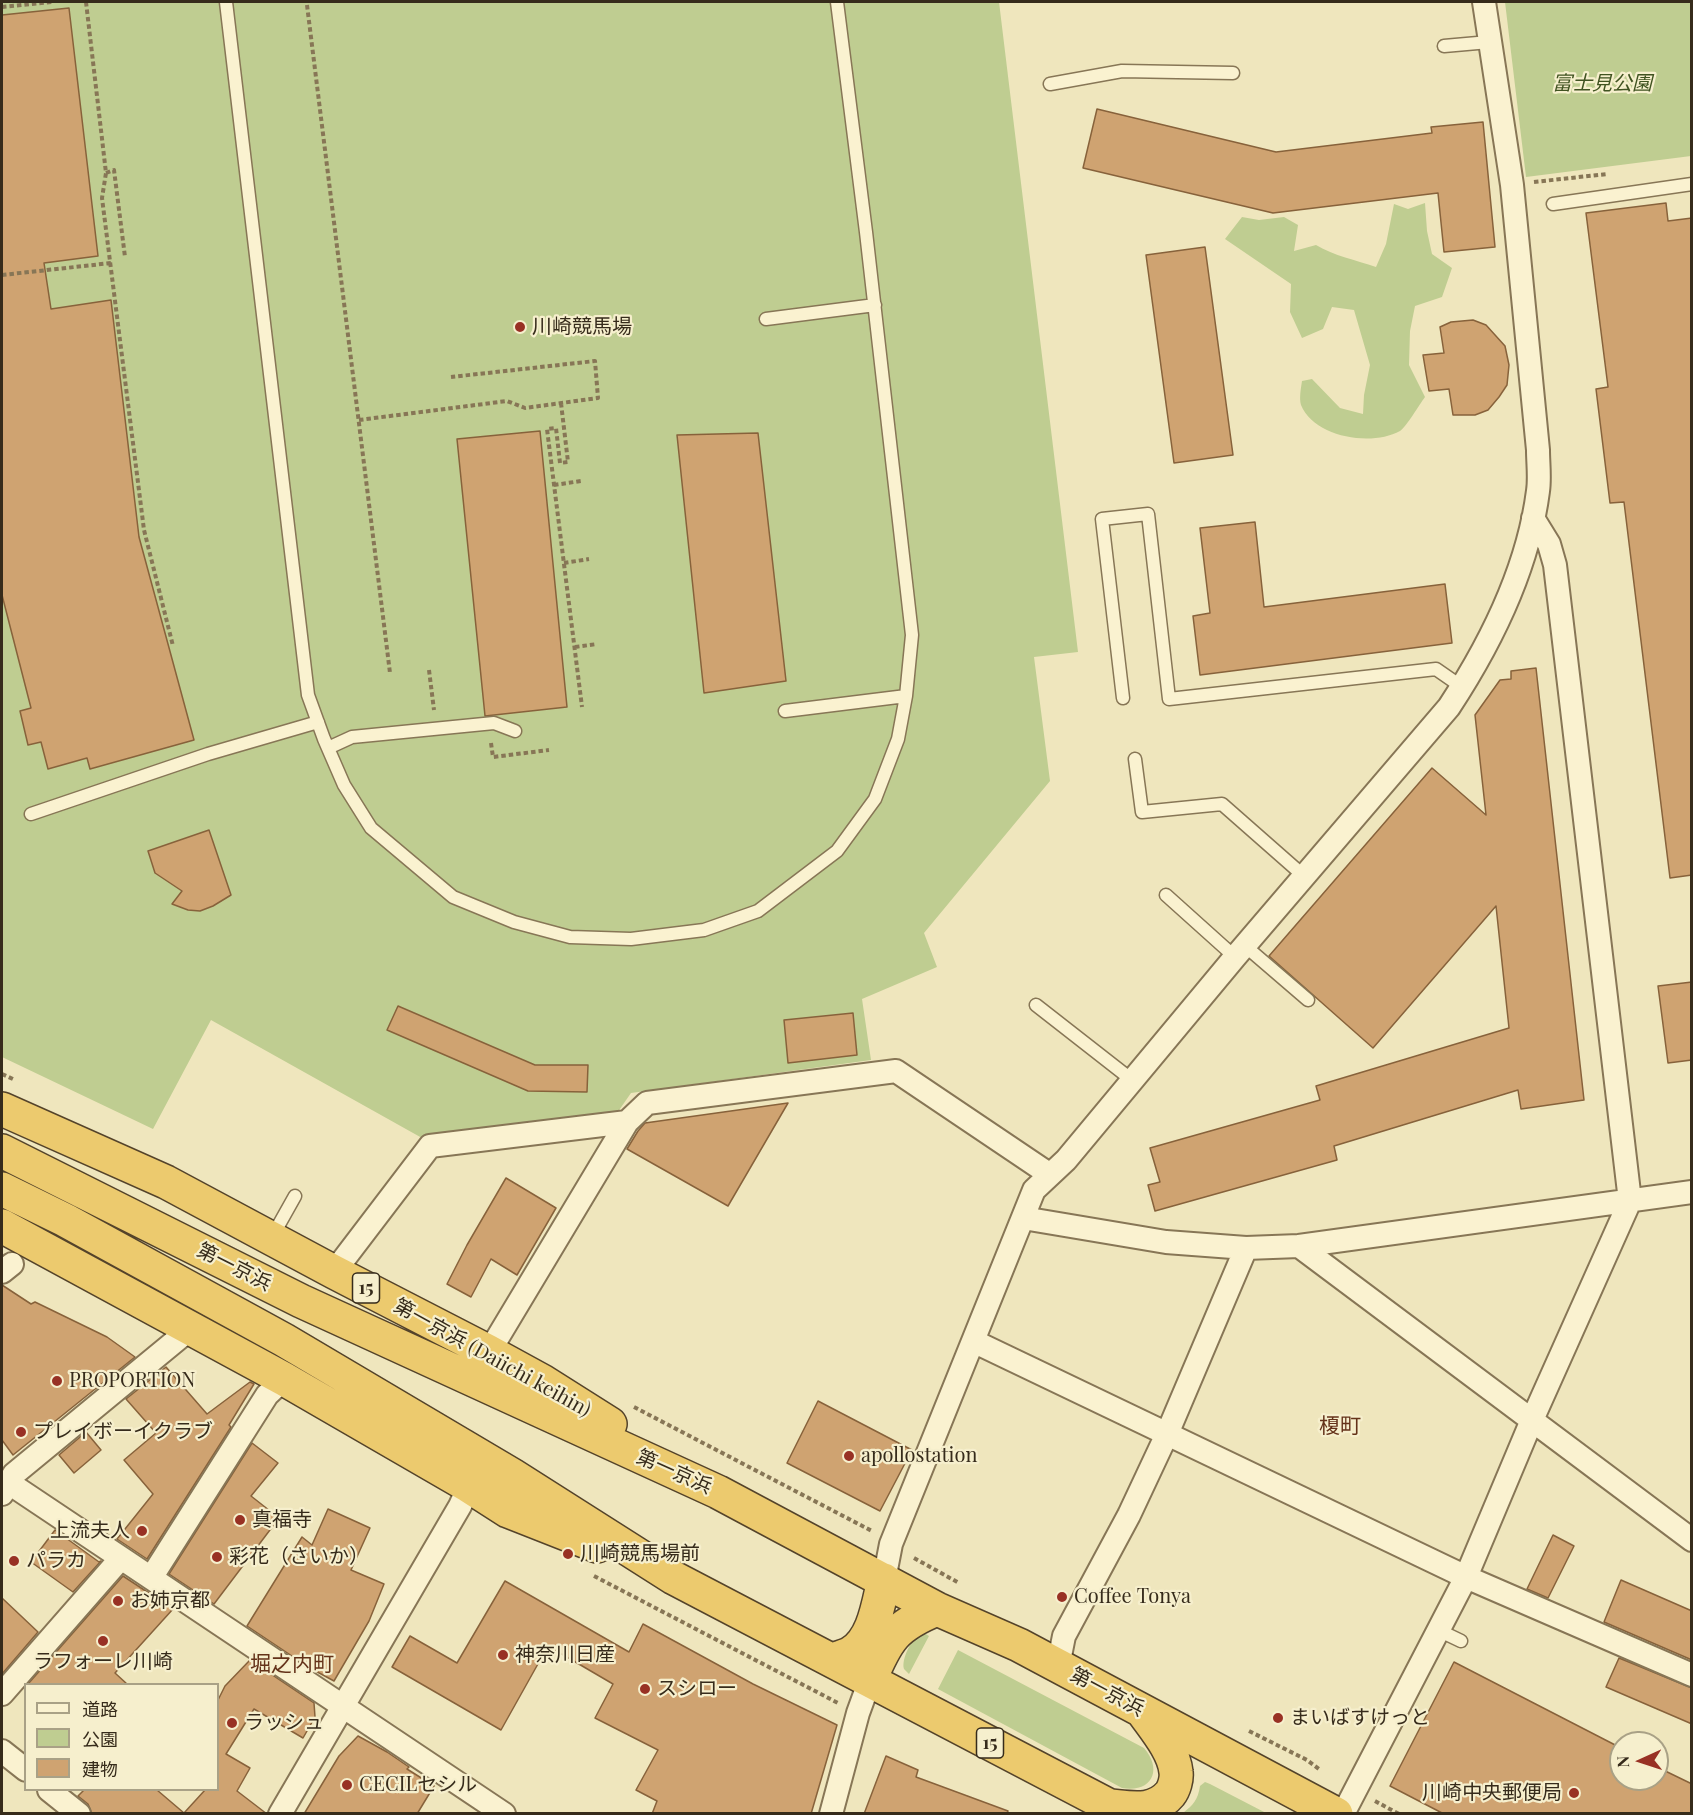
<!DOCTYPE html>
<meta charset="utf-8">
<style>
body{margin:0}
#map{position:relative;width:1693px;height:1815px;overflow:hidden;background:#efe6bd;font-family:"Playfair Display","Noto Sans JP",serif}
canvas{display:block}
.frame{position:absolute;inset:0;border:3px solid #362b1b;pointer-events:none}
.legend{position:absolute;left:24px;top:1683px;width:195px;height:108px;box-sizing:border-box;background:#f6efcd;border:2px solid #a9a186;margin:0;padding:8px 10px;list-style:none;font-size:18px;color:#362b1b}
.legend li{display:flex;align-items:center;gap:12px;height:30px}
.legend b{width:30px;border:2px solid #a9a186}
.north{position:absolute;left:1609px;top:1731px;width:60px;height:60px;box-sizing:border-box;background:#f6efcd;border:2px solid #a9a186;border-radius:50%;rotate:267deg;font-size:16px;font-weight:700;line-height:24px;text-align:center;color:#362b1b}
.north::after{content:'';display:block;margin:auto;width:21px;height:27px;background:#983124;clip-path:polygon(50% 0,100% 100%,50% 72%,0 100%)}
</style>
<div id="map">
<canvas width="1693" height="1815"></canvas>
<div class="frame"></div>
<ul class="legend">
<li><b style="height:8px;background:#faf2d0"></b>道路</li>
<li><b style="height:16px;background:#bfcd91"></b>公園</li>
<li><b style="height:16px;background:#cfa371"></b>建物</li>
</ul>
<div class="north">N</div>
</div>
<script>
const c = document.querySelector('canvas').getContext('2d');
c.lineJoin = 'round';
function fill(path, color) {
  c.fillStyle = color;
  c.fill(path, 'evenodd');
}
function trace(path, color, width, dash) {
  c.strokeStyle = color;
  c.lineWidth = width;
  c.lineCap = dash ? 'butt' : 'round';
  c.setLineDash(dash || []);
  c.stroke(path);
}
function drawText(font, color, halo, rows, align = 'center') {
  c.font = font + ' "Playfair Display","Noto Sans JP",serif';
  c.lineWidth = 4.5;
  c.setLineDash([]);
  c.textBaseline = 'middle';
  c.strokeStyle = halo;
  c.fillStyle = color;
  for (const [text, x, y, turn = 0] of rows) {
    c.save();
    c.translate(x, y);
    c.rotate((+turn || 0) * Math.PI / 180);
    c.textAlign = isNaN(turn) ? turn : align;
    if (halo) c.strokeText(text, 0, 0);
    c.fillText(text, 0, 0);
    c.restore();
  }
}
const green = new Path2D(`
 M 2,2 L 999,2 L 1078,652 L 1034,657 L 1050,781 L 924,933 L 937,967 L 862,999 L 871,1060 L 631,1093 L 615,1116 L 422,1138 L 211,1020 L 153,1129 L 2,1057 Z
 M 1505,2 L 1691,2 L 1691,156 L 1526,177 Z
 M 1425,203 L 1427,231 L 1432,254 L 1452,268 L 1442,297 L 1415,306 L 1410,331 L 1409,365 L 1425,397 C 1419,405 1407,426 1400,431 C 1371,447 1314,437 1301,405 C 1299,398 1301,388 1302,381 L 1312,379 L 1340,408 L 1363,414 L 1364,395 L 1370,365 L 1354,310 L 1332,307 L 1323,329 L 1302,338 L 1290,312 L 1291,284 L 1225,239 L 1242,217 L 1259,220 L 1284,217 L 1298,225 L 1294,251 L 1316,245 C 1334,256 1356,260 1376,267 L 1386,244 L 1394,204 L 1408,209 Z
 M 921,1631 L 929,1636 L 909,1674 L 904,1669 C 901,1659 912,1638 921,1631 Z
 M 958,1650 L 1144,1748 C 1163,1770 1152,1793 1122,1788 L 938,1689 Z
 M 1205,1782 L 1210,1784 L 1266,1813 L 1183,1813 C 1193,1805 1198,1800 1200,1786 Z`);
const building = new Path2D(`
 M 69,8 L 98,256 L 44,263 L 51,309 L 111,300 L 139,537 L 194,740 L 90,769 L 87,758 L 48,769 L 41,742 L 28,745 L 20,711 L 31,708 L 2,595 L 2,15 Z
 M 1097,109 L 1276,152 L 1432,133 L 1431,127 L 1483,122 L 1495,247 L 1444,252 L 1438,193 L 1273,213 L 1083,168 Z
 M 1666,203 L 1668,221 L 1692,218 L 1692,875 L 1670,878 L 1624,502 L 1610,503 L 1596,389 L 1608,387 L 1586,213 Z
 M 1205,247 L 1233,455 L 1174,463 L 1146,255 Z
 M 1473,320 L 1486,325 L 1505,346 L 1509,365 L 1507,385 L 1499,397 L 1488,410 L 1475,415 L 1453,415 L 1449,389 L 1429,391 L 1423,355 L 1444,353 L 1440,327 L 1451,322 Z
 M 540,431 L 567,707 L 485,716 L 457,439 Z
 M 758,433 L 786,681 L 704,693 L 677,435 Z
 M 1255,522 L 1264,607 L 1445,584 L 1452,643 L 1200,675 L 1193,616 L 1210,613 L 1200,528 Z
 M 1536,668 L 1584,1100 L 1521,1109 L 1518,1090 L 1334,1146 L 1337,1160 L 1155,1211 L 1148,1185 L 1160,1182 L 1150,1148 L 1320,1100 L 1316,1086 L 1509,1028 L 1496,906 L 1373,1048 L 1269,956 L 1432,768 L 1486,815 L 1475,715 L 1500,680 L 1511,679 L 1511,671 Z
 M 209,830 L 231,895 L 213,906 L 200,911 L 188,910 L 172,904 L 182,891 L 155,873 L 148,851 Z
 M 1692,982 L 1692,1060 L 1668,1063 L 1658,986 Z
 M 398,1006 L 535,1065 L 588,1065 L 587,1092 L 528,1091 L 387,1030 Z
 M 853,1013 L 857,1055 L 788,1063 L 784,1020 Z
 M 788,1103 L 728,1206 L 627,1149 L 638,1131 L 645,1123 Z
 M 506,1178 L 556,1208 L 517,1275 L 491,1259 L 471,1297 L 447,1284 L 467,1245 Z
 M 2,1285 L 31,1304 L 35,1302 L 107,1337 L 135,1357 L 13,1455 L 2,1440 Z
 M 166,1367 L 207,1414 L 250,1382 L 254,1384 L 229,1425 L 231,1427 L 147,1559 L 117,1539 L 153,1494 L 124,1460 L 156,1433 L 126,1399 Z
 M 818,1401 L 912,1450 L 880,1511 L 787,1463 Z
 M 86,1432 L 101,1450 L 74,1473 L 59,1455 Z
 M 252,1443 L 278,1463 L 251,1496 L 279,1518 L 214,1604 L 169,1574 Z
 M 328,1509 L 370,1528 L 351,1570 L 384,1584 L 369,1621 L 334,1681 L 310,1668 L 247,1626 L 302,1537 L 312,1545 Z
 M 55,1530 L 99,1562 L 101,1561 L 73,1592 L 31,1562 Z
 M 1553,1535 L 1574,1546 L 1548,1598 L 1527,1589 Z
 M 123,1576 L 173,1609 L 115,1673 L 127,1684 L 28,1684 Z
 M 1621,1580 L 1692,1611 L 1692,1660 L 1604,1622 Z
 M 505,1581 L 629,1652 L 643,1624 L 753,1684 L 837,1725 L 811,1814 L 652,1814 L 657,1801 L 636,1790 L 658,1750 L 595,1718 L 613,1684 L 548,1646 L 501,1730 L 392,1667 L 410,1636 L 457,1663 Z
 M 2,1598 L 38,1632 L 2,1674 Z
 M 1619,1658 L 1692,1688 L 1692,1724 L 1606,1687 Z
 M 250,1660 L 314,1703 L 315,1717 L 303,1738 L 254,1709 L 226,1754 L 250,1768 L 237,1791 L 267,1814 L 92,1814 L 88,1804 L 78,1796 L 84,1790 L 157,1790 L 184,1813 L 205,1790 L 218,1790 L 218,1700 L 225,1686 Z
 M 1454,1662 L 1621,1748 L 1621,1779 L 1657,1779 L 1657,1767 L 1692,1784 L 1692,1814 L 1444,1814 L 1390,1786 Z
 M 358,1736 L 387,1752 L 409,1767 L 407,1769 L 434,1786 L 417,1814 L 304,1814 L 339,1756 Z
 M 886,1756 L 918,1770 L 916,1777 L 1008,1811 L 1007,1814 L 864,1814 Z`);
const path = new Path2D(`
 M 86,2 L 106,173 L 102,198 L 144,530 L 173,646
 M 307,5 L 390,673
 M 2,7 L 52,2
 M 106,173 L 114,170 L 125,257
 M 1534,182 L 1607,174
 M 2,275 L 111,263
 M 561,403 L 568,462 L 560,463 L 556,428 L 547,429 L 582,707
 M 359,420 L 507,401 L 525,408 L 598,398 L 595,361 L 451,377
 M 554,485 L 581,481
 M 564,563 L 589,559
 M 575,647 L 597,644
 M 429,670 L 434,710
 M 491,743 L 493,757 L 549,750
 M 2,1074 L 15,1080
 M 634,1407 L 872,1531
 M 914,1558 L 959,1583
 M 594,1576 L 838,1703
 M 1249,1731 L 1307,1760 L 1319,1769
 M 1375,1801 L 1399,1814`);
const service = new Path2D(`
 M 226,2 L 308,695 L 324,739 L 344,785 L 371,828 L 453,897 L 514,922 L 570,937 L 631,939 L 704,930 L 758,911 L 837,851 L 875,799 L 898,739 L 906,696 L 912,635 L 866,232 L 837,2
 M 1444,46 L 1489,42
 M 1050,84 L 1122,71 L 1233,73
 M 1553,204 L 1692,184
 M 766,319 L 875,305
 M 1123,698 L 1102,519 L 1148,514 L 1169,699 L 1436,669 L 1462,687
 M 785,711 L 906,696
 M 328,748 L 352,737 L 494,723 L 515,731
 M 1135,759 L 1142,812 L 1222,804 L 1305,877
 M 31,814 L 208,754 L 318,722
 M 1166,895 L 1235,957
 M 1244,945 L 1308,1000
 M 1036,1005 L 1132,1080
 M 272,1237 L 295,1196
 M 1438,1630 L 1461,1641`);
const minor = new Path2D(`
 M 1023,1218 L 1166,1242 L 1246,1248 L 1299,1246 L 1692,1192
 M 1299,1246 L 1692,1540
 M 2,1272 L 12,1264
 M 334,1272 L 430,1146 L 627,1122
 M 973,1341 L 1466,1577 L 1692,1675
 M 489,1352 L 627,1122 L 647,1103 L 896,1071 L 1049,1174
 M 9,1483 L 504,1814
 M 2,1494 L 14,1474 L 190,1329
 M 151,1578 L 267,1395 L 284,1379
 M 884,1580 L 891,1544 L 1034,1190 L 1066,1160 L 1235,957 L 1449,707 C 1491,643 1528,569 1538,491 C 1540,478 1538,463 1538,450 L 1512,185 L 1484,2
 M 1058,1666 L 1064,1636 L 1129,1515 L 1167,1434 L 1246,1248
 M 2,1694 L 121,1558
 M 2,1751 L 26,1770
 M 49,1790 L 79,1814
 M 280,1814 L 460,1506 L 469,1486
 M 831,1814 L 858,1713 L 870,1680
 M 1343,1814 L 1466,1577 L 1532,1420 L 1630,1201 L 1555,565 L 1549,544 L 1533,518`);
const trunk = new Path2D(`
 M 2,1109 L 166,1182 L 334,1272 L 489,1352 L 542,1381 L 610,1424
 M 2,1151 L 301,1301 L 718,1492 L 937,1609 L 1019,1645 L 1336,1814
 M 2,1189 L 65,1220 L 284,1340 L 512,1475 L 674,1578 L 1125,1814
 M 2,1226 L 284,1379 L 469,1486 L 508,1511 L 597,1546
 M 832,1660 C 838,1658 846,1656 851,1653 C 874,1639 878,1605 884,1580
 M 870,1680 C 887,1639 895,1626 937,1609
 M 1110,1806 C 1132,1808 1154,1813 1170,1794 C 1174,1789 1177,1779 1176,1772 C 1174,1751 1155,1729 1143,1712`);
const markers = [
 [520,327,6,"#983124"],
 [57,1381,6,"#983124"],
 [21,1432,6,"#983124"],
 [849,1456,6,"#983124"],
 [240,1520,6,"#983124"],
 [142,1531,6,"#983124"],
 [568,1554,6,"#983124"],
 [217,1557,6,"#983124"],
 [14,1561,6,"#983124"],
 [1062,1597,6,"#983124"],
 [118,1601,6,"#983124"],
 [103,1641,6,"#983124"],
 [503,1655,6,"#983124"],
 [645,1689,6,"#983124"],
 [1278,1718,6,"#983124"],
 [232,1723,6,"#983124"],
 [347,1785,6,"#983124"],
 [1574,1793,6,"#983124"]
];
const shields = [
 [366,1288,27],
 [990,1743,27]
];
const shieldNames = [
 ["15",366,1288],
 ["15",990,1743]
];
const parkNames = [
 ["富士見公園",1602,84]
];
const poiNames = [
 ["川崎競馬場",532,327],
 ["PROPORTION",69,1381],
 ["プレイボーイクラブ",33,1432],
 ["apollostation",861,1456],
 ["真福寺",252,1520],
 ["上流夫人",130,1531,"right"],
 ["川崎競馬場前",580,1554],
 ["彩花（さいか）",229,1557],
 ["パラカ",26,1561],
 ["Coffee Tonya",1074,1597],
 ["お姉京都",130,1601],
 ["神奈川日産",515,1655],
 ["ラフォーレ川崎",103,1662,"center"],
 ["スシロー",657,1689],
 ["まいばすけっと",1290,1718],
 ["ラッシュ",244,1723],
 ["CECILセシル",359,1785],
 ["川崎中央郵便局",1562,1793,"right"]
];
const streetNames = [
 ["第一京浜",234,1267,27],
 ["第一京浜 (Daiichi keihin)",492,1358,29],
 ["第一京浜",674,1472,24],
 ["第一京浜",1107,1692,28]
];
const neighbourhoodNames = [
 ["榎町",1340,1426],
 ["堀之内町",292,1664]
];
fill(green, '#bfcd91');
fill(building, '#cfa371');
trace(building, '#87623b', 1.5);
trace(service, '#877656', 15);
trace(minor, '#877656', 26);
trace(trunk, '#54432a', 36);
trace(path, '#877656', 4, [4.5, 3]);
trace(service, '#faf2d0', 12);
trace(minor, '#faf2d0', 22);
trace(trunk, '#ecca6e', 33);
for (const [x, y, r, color] of markers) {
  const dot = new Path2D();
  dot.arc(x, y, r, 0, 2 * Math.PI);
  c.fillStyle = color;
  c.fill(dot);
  trace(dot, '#f6efcd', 2);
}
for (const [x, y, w] of shields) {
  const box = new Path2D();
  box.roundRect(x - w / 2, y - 15, w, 30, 4.5);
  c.fillStyle = '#f6efcd';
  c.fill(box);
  trace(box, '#362b1b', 1.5);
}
drawText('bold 18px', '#362b1b', null, shieldNames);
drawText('italic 20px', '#405321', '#f6efcd', parkNames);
drawText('20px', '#362b1b', '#f6efcd', poiNames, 'left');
drawText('20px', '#362b1b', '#f6efcd', streetNames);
drawText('21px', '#643219', '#f6efcd', neighbourhoodNames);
</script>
